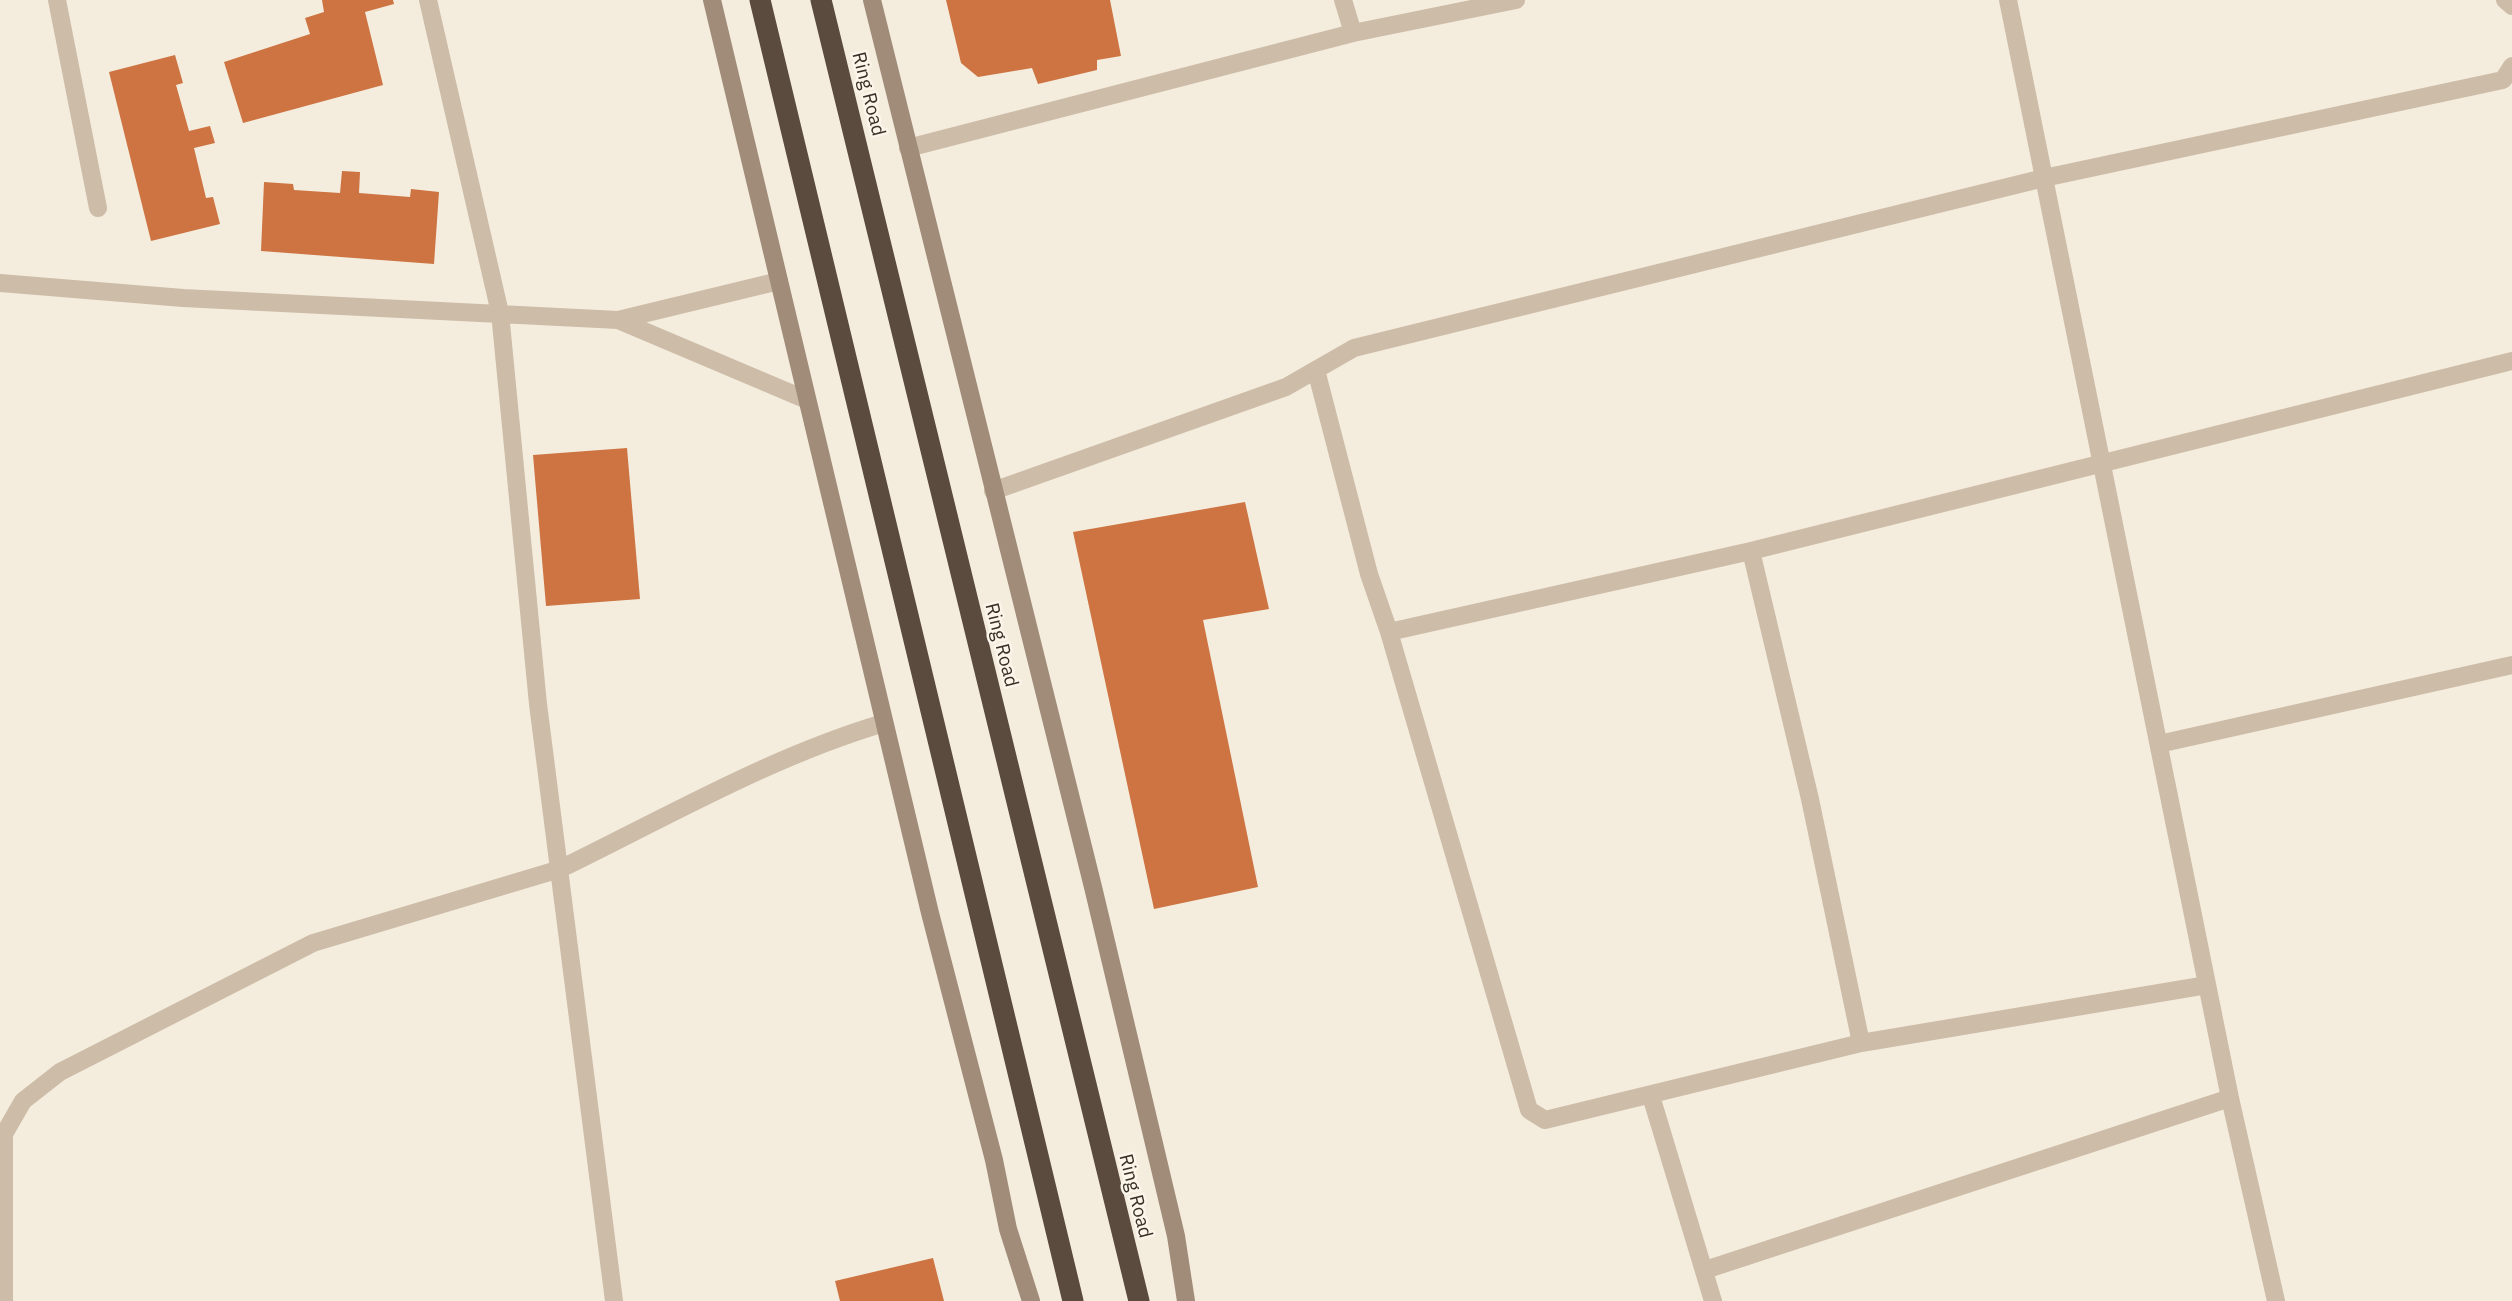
<!DOCTYPE html>
<style>
body{margin:0}
canvas{display:block;background:#f4ecdd}
</style>
<canvas width="2512" height="1301"></canvas>
<script>
const c = document.querySelector('canvas').getContext('2d');
c.lineJoin = 'round';
function fill(path, color) {
  c.fillStyle = color;
  c.fill(path, 'evenodd');
}
function trace(path, color, width, dash) {
  c.strokeStyle = color;
  c.lineWidth = width;
  c.lineCap = dash ? 'butt' : 'round';
  c.setLineDash(dash || []);
  c.stroke(path);
}
function drawText(font, color, halo, rows, align = 'center') {
  c.font = font + ' "IBM Plex Sans",sans-serif';
  c.lineWidth = 5;
  c.setLineDash([]);
  c.textBaseline = 'middle';
  c.strokeStyle = halo;
  c.fillStyle = color;
  for (const [text, x, y, turn = 0] of rows) {
    c.save();
    c.translate(x, y);
    c.rotate((+turn || 0) * Math.PI / 180);
    c.textAlign = isNaN(turn) ? turn : align;
    if (halo) c.strokeText(text, 0, 0);
    c.fillText(text, 0, 0);
    c.restore();
  }
}
const building = new Path2D(`
 M 322,0 L 393,0 L 394,4 L 365,12 L 383,85 L 243,123 L 224,62 L 310,34 L 305,18 L 324,12 Z
 M 946,0 L 1110,0 L 1121,56 L 1097,60 L 1097,70 L 1038,84 L 1032,68 L 978,77 L 961,63 Z
 M 175,55 L 183,83 L 176,85 L 189,131 L 210,126 L 215,143 L 194,148 L 206,198 L 213,197 L 220,224 L 151,241 L 109,72 Z
 M 342,171 L 360,172 L 359,193 L 410,197 L 411,189 L 439,192 L 434,264 L 261,251 L 264,182 L 293,184 L 294,190 L 340,193 Z
 M 627,448 L 640,599 L 546,606 L 533,455 Z
 M 1245,502 L 1269,609 L 1203,620 L 1258,887 L 1154,909 L 1073,532 Z
 M 933,1258 L 944,1301 L 840,1301 L 835,1281 Z`);
const lane = new Path2D(`
 M 4,1301 L 4,1134 L 23,1101 L 60,1072 L 313,943 L 560,869`);
const street = new Path2D(`
 M 57,0 L 98,208
 M 428,0 L 500,313 L 538,704 L 614,1301
 M 1343,0 L 1353,33
 M 2008,0 L 2230,1098 L 2276,1301
 M 2505,0 L 2512,6
 M 908,148 L 1353,33 L 1516,0
 M 0,283 L 183,298 L 618,320 L 779,281
 M 618,320 L 807,400
 M 1316,370 L 1369,574 L 1389,632 L 1529,1110 L 1545,1120 L 1861,1043 L 2207,985
 M 993,491 L 1286,387 L 1354,348 L 2044,178 L 2503,80 L 2512,66
 M 1751,551 L 1810,799 L 1861,1043
 M 1389,632 L 1751,551 L 2512,361
 M 2159,744 L 2512,665
 M 560,869 C 665,818 772,756 884,723
 M 1651,1096 L 1713,1301
 M 1705,1270 L 2230,1098`);
const secondary = new Path2D(`
 M 712,0 L 930,913 L 994,1160 L 1008,1229 L 1031,1301
 M 872,0 L 1093,887 L 1176,1236 L 1186,1301`);
const highway = new Path2D(`
 M 760,0 L 1073,1301
 M 821,0 L 1139,1301`);
const streetNames = [
 ["Ring Road",868,94,76],
 ["Ring Road",1001,645,76],
 ["Ring Road",1135,1196,76]
];
fill(building, '#cd7442');
trace(lane, '#cdbda8', 18);
trace(street, '#cdbda8', 18);
trace(secondary, '#a18c79', 18);
trace(highway, '#5b4b3f', 21);
drawText('19px', '#393028', '#fbf5ea', streetNames);
</script>
